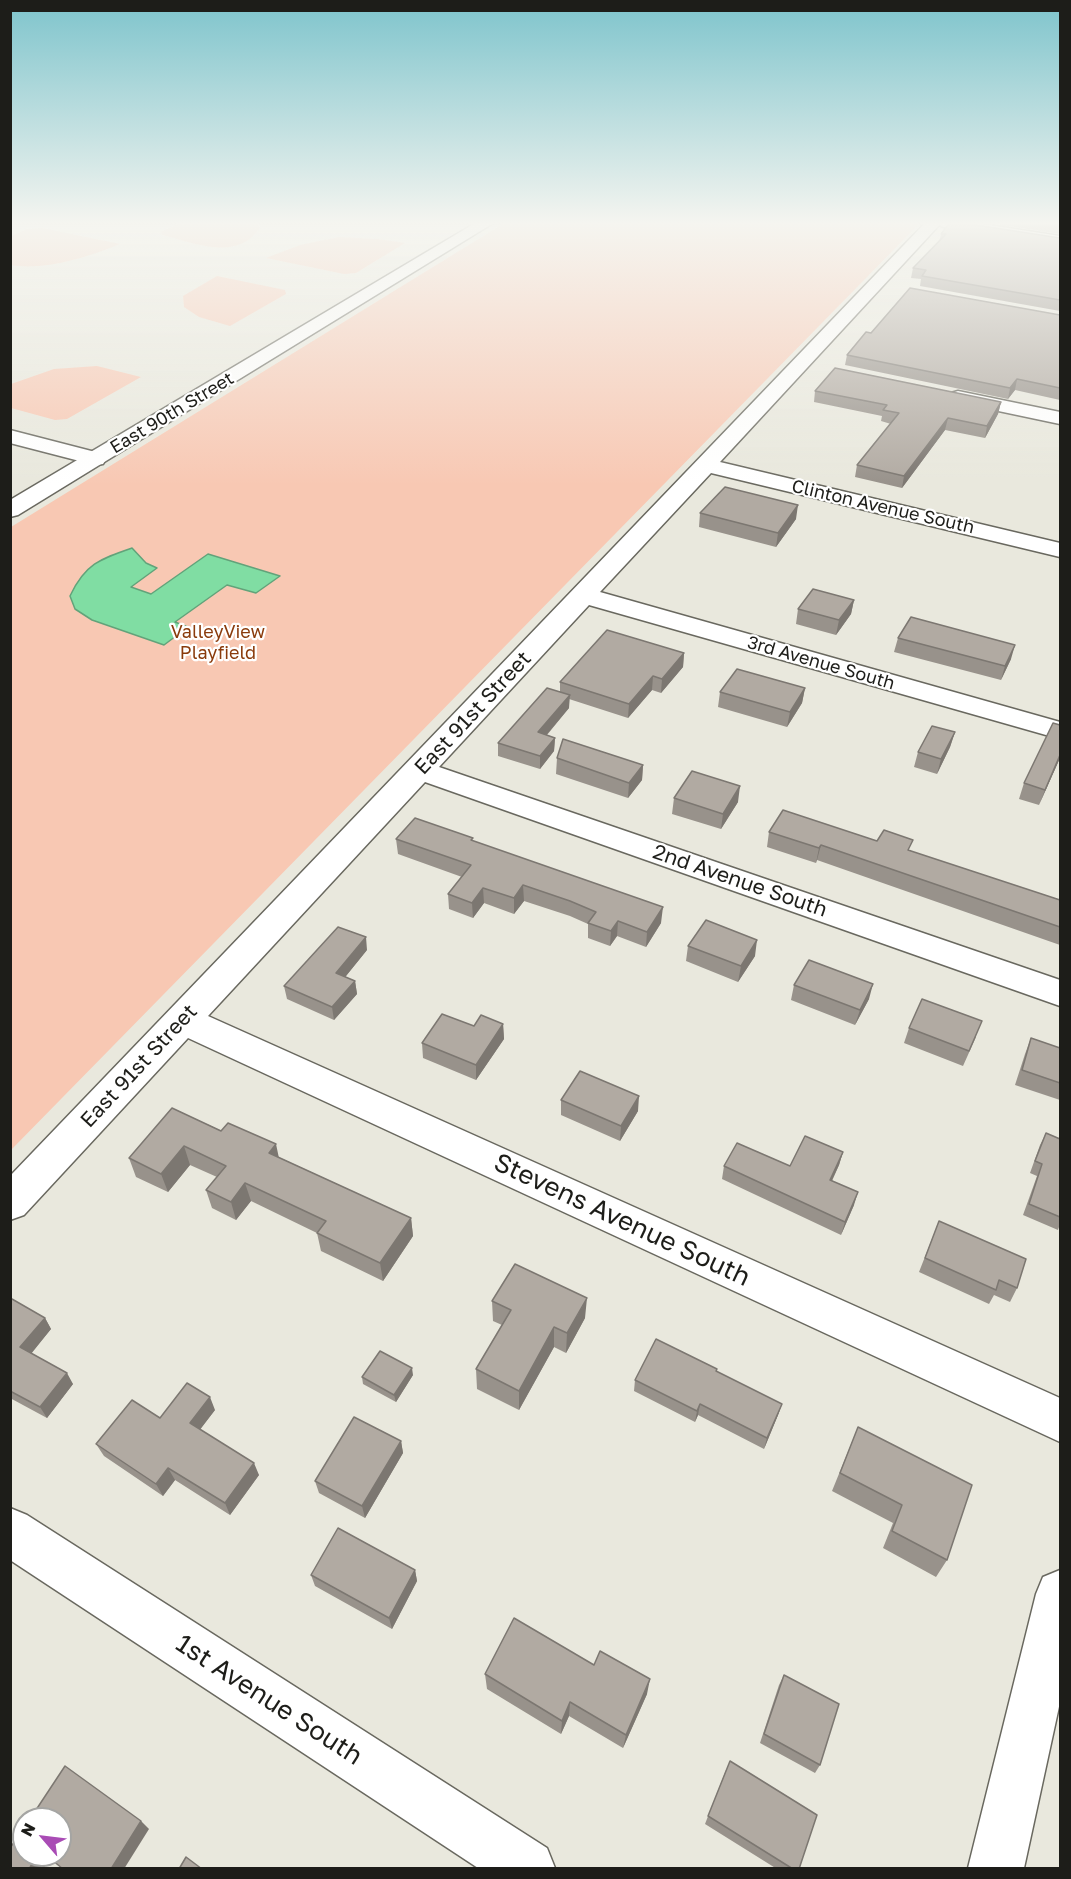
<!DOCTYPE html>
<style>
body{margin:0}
#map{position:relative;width:1071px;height:1879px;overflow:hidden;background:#e9e8dd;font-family:"Golos Text",sans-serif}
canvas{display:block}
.frame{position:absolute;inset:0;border:12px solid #1d1d19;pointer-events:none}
.north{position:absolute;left:12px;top:1807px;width:60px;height:60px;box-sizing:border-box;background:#fff;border:2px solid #a5a5a3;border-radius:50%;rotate:298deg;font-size:16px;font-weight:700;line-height:24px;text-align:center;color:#1d1d19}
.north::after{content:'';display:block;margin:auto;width:21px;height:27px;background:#a94cb5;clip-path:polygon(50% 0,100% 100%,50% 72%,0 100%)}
</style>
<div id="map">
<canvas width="1071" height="1879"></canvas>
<div class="frame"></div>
<div class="north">N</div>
</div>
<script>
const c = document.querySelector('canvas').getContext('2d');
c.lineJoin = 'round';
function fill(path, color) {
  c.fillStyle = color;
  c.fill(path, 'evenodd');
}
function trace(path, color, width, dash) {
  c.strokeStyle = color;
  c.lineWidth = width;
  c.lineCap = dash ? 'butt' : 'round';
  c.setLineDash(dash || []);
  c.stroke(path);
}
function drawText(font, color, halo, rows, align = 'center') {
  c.font = font + ' "Golos Text",sans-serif';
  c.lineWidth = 4.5;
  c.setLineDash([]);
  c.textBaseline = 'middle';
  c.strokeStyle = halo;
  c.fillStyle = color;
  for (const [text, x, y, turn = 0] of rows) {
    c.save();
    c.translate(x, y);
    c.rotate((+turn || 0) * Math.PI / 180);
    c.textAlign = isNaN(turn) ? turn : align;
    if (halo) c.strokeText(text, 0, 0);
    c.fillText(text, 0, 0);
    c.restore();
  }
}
const green = new Path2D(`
 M 182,222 L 257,222 L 260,228 C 237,262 195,243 162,235 L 161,232 Z
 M 506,222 L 904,222 L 919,224 L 11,1150 L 11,527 Z
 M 43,228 L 120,244 C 89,257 44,271 11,265 L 11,236 L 27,229 Z
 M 339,237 L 378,239 L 405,243 L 356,273 L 344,274 L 266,258 L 300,245 Z
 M 217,276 L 285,290 L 286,294 L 230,326 L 199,317 L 184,307 L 183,296 Z
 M 97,366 L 141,377 L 67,419 L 55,420 L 11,408 L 11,384 L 54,369 Z`);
const water = new Path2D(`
 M 132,548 L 146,563 L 157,568 L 131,587 L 151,594 L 208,554 L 280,576 L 256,593 L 227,585 L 175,622 L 188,627 L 164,645 L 92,620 L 75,609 L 70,596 C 85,564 100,559 132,548 Z`);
const street = new Path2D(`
 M 926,222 L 942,222 L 720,462 L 1060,543 L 1060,557 L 711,473 L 600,592 L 1060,722 L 1060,739 L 589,605 L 439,767 L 1060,980 L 1060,1006 L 425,782 L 208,1016 L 1060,1398 L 1060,1442 L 188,1038 L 24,1215 L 10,1220 L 10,1176 Z
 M 958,391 L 1060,412 L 1060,424 L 951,401 L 948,397 L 951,393 Z
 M 10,430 L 103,454 L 106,459 L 103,464 L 95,465 L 10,443 Z
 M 10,1508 L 27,1515 L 547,1848 L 555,1868 L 478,1868 L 10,1560 Z
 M 1060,1570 L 1060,1702 L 1024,1868 L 968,1868 L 1036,1594 L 1043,1577 Z`);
const secondary = new Path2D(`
 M 477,222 L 495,222 L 18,515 L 10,517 L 10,500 Z
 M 935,222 L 970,222 L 1060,236 L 1060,246 L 943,227 Z`);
const wall = new Path2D(`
 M 983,222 L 1060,222 L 1060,234 Z
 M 941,234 L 1060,238 L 1060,311 L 920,286 L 921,279 L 911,278 L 913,268 L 939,242 Z
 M 1060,315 L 1060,400 L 1015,390 L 1008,399 L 845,365 L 847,355 L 871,333 Z
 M 815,391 L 1001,402 L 998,414 L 985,438 L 945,430 L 902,488 L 855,477 L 857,465 L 891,424 L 881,421 L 882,416 L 814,402 Z
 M 700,513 L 796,519 L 776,547 L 699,527 Z
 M 854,600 L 851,614 L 836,635 L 796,624 L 798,609 Z
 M 898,638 L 1011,659 L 1001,680 L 894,652 Z
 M 684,653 L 683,667 L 661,693 L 652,690 L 628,718 L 569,699 L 569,708 L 547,735 L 555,738 L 554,751 L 540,769 L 498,756 L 498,743 L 560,692 L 560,682 Z
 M 805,688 L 802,703 L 787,727 L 718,707 L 720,692 Z
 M 955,732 L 950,747 L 937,774 L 914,767 L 918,752 Z
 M 557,758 L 643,765 L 642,780 L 628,798 L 556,774 Z
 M 1060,758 L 1039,805 L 1019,799 L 1024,783 Z
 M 674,798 L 738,802 L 721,829 L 672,814 Z
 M 769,832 L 877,841 L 910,851 L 1060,900 L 1060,945 L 817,860 L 816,863 L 767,847 Z
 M 396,839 L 473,841 L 661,923 L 646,947 L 617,936 L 610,946 L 588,938 L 588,924 L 570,916 L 524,901 L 514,914 L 484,903 L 473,918 L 449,909 L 448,894 L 462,877 L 398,854 Z
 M 688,946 L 755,956 L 738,982 L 686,961 Z
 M 367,950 L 345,977 L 355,981 L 357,994 L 334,1020 L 287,999 L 284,986 Z
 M 794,985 L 869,999 L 855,1025 L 791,1000 Z
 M 503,1024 L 504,1039 L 476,1080 L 423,1058 L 422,1043 L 474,1026 Z
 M 909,1028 L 976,1037 L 963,1066 L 904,1043 Z
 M 1031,1038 L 1060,1048 L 1060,1100 L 1015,1085 L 1025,1054 Z
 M 561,1100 L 638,1111 L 620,1141 L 561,1115 Z
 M 172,1108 L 411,1218 L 413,1236 L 383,1281 L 321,1251 L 317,1233 L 251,1201 L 236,1220 L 212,1208 L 206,1190 L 217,1177 L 190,1165 L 168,1192 L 136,1177 L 129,1158 Z
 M 1046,1133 L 1060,1139 L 1060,1224 L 1058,1230 L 1023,1215 L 1037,1176 L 1030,1173 L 1040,1145 Z
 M 843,1152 L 839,1165 L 832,1181 L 854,1205 L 841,1235 L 722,1179 L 724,1166 L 790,1166 Z
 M 939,1221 L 1017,1288 L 1010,1302 L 994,1295 L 989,1304 L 919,1272 Z
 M 10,1300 L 45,1318 L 51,1329 L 31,1353 L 73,1384 L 47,1418 L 10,1398 Z
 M 492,1301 L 585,1318 L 566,1353 L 554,1347 L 519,1410 L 477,1389 L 476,1369 L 502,1325 L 493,1321 Z
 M 716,1372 L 782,1404 L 778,1415 L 764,1449 L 698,1415 L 695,1422 L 634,1391 L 635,1380 Z
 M 413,1375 L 396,1402 L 363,1384 L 362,1377 Z
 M 215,1410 L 200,1429 L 259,1475 L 230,1515 L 175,1480 L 163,1496 L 104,1456 L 96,1444 L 160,1418 Z
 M 858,1427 L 947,1560 L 936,1577 L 883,1548 L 893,1523 L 832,1491 Z
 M 401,1441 L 403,1453 L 365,1518 L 319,1493 L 315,1481 Z
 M 415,1570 L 417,1581 L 392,1629 L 315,1586 L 311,1575 Z
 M 594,1665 L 647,1694 L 623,1748 L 569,1716 L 561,1734 L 487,1689 L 485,1674 Z
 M 784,1675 L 820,1765 L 815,1773 L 760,1743 L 779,1685 Z
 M 726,1770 L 799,1869 L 777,1869 L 705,1824 Z`);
const shadedWall = new Path2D(`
 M 1017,379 L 1015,390 L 1008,399 L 1010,388 Z
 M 1001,402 L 998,414 L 985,438 L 987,426 Z
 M 948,418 L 945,430 L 902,488 L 904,476 Z
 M 798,505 L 796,519 L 776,547 L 778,533 Z
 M 854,600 L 851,614 L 836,635 L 839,620 Z
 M 1015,645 L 1011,659 L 1001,680 L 1005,666 Z
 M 684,653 L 683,667 L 661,693 L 662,679 Z
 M 653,676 L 652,690 L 628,718 L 629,704 Z
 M 805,688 L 802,703 L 787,727 L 790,712 Z
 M 570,695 L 569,708 L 538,745 L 538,732 Z
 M 955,732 L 950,747 L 937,774 L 941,759 Z
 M 555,738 L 554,751 L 540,769 L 540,756 Z
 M 1060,755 L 1060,758 L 1039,805 L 1045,790 Z
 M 643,765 L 642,780 L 628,798 L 629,783 Z
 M 740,786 L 738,802 L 721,829 L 723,814 Z
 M 821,845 L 817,860 L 816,863 L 819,848 Z
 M 523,885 L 524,901 L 514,914 L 514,898 Z
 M 483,888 L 484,903 L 473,918 L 472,903 Z
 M 663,907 L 661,923 L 646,947 L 647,932 Z
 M 618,921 L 617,936 L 610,946 L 611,931 Z
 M 366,937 L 367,950 L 338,986 L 336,973 Z
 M 757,940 L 755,956 L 738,982 L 741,966 Z
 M 355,981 L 357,994 L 334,1020 L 332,1007 Z
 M 873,984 L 869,999 L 855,1025 L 860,1010 Z
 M 503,1024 L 504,1039 L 476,1080 L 476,1065 Z
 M 639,1096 L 638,1111 L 620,1141 L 621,1126 Z
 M 276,1144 L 280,1163 L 269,1153 Z
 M 184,1146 L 190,1165 L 168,1192 L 161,1174 Z
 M 843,1152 L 839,1165 L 826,1193 L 830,1180 Z
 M 245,1183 L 251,1201 L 236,1220 L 231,1202 Z
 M 858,1192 L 854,1205 L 841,1235 L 845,1222 Z
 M 411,1218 L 413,1236 L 383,1281 L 380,1263 Z
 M 587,1298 L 585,1318 L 566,1353 L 567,1333 Z
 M 45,1318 L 51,1329 L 27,1359 L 20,1347 Z
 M 554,1327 L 554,1347 L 519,1410 L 519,1391 Z
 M 412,1368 L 413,1375 L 396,1402 L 394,1395 Z
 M 67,1373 L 73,1384 L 47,1418 L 40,1407 Z
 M 210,1397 L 215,1410 L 196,1435 L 190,1423 Z
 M 700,1404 L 698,1415 L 695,1422 L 697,1411 Z
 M 782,1404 L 778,1415 L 764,1449 L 767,1438 Z
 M 401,1441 L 403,1453 L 365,1518 L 362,1506 Z
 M 254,1463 L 259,1475 L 230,1515 L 225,1503 Z
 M 168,1468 L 175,1480 L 163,1496 L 156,1484 Z
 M 415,1570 L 417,1581 L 392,1629 L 389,1618 Z
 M 650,1679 L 647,1694 L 623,1748 L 626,1735 Z
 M 570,1702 L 569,1716 L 561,1734 L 562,1721 Z
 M 141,1821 L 149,1829 L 124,1869 L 111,1869 Z
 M 37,1855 L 46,1855 L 50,1858 L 43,1869 L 29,1869 Z`);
const building = new Path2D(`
 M 950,222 L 956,222 L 1060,238 L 1060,300 L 922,276 L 926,270 L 913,268 L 946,234 L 941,234 Z
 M 1046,222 L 1060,222 L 1060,224 Z
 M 910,288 L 1060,315 L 1060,388 L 1017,379 L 1010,388 L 847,355 L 866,332 L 871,333 Z
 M 835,368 L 1001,402 L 987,426 L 948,418 L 904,476 L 857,465 L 899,413 L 883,410 L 887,405 L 815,391 Z
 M 725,487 L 798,505 L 778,533 L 700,513 Z
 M 813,589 L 854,600 L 839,620 L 798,609 Z
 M 911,617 L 1015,645 L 1005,666 L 898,638 Z
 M 607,630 L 684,653 L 662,679 L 653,676 L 629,704 L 560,682 Z
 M 737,669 L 805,688 L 790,712 L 720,692 Z
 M 547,688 L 570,695 L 538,732 L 555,738 L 540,756 L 498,743 Z
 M 1053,723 L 1060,725 L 1060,755 L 1045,790 L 1024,783 Z
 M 932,726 L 955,732 L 941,759 L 918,752 Z
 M 563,739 L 643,765 L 629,783 L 557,758 Z
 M 692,771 L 740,786 L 723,814 L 674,798 Z
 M 783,810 L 877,841 L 884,830 L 913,840 L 908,850 L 1060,900 L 1060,927 L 821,845 L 819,848 L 769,832 Z
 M 415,818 L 473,838 L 471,840 L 663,907 L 647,932 L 618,921 L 611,931 L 588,923 L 596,912 L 570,901 L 523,885 L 514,898 L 483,888 L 472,903 L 448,894 L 471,865 L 396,839 Z
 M 706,920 L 757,940 L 741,966 L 688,946 Z
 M 338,927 L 366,937 L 336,973 L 355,981 L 332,1007 L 284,986 Z
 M 809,960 L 873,984 L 860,1010 L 794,985 Z
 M 922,999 L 982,1021 L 969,1051 L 909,1028 Z
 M 442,1014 L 474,1026 L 481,1015 L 503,1024 L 476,1065 L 422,1043 Z
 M 1031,1038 L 1060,1048 L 1060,1083 L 1022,1070 Z
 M 580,1071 L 639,1096 L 621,1126 L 561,1100 Z
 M 172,1108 L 221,1131 L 228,1123 L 276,1144 L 269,1153 L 411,1218 L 380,1263 L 317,1233 L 326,1221 L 245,1183 L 231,1202 L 206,1190 L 226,1166 L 184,1146 L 161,1174 L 129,1158 Z
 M 1046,1133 L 1060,1139 L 1060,1217 L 1029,1204 L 1042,1164 L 1035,1161 Z
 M 805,1136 L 843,1152 L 830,1180 L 858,1192 L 845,1222 L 724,1166 L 737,1143 L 790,1166 Z
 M 939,1221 L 1026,1259 L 1017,1288 L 999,1280 L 996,1290 L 925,1258 Z
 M 515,1264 L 587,1298 L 567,1333 L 554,1327 L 519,1391 L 476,1369 L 511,1310 L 492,1301 Z
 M 12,1299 L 45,1318 L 20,1347 L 67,1373 L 40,1407 L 10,1391 L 10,1300 Z
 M 656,1339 L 717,1369 L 716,1371 L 782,1404 L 767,1438 L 700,1404 L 697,1411 L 635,1380 Z
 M 380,1351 L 412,1368 L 394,1395 L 362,1377 Z
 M 187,1383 L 210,1397 L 190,1423 L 254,1463 L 225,1503 L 168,1468 L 156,1484 L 96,1444 L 132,1400 L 160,1418 Z
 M 354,1417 L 401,1441 L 362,1506 L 315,1481 Z
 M 858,1427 L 972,1485 L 947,1560 L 892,1531 L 902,1505 L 840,1473 Z
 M 338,1528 L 415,1570 L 389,1618 L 311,1575 Z
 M 514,1618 L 594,1665 L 600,1651 L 650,1679 L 626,1735 L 570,1702 L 562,1721 L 485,1674 Z
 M 784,1675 L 839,1704 L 820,1765 L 764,1734 Z
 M 730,1761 L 817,1815 L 799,1869 L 793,1869 L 708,1816 Z
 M 65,1766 L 141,1821 L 111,1869 L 63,1869 L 46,1855 L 60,1855 L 60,1819 L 30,1819 Z
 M 24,1828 L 24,1855 L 37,1855 L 29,1869 L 10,1869 L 10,1848 Z
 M 186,1857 L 202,1869 L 179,1869 Z`);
const farStreetnames = [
 ["East 90th Street",172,413,-31],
 ["Clinton Avenue South",883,507,13],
 ["3rd Avenue South",821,663,16]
];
const farParknames = [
 ["ValleyView",218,632],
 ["Playfield",218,653]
];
const streetNames = [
 ["East 91st Street",473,713,-47],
 ["2nd Avenue South",740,881,19],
 ["East 91st Street",139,1066,-47]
];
const nearStreetnames = [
 ["Stevens Avenue South",622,1220,25],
 ["1st Avenue South",269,1700,33]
];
fill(green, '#f8c8b3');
fill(water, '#80dda3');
trace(water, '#62a37a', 1.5);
trace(street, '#69685f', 3);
trace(secondary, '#69685f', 3);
fill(street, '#fff');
fill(secondary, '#fff');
fill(wall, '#98928b');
fill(shadedWall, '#7c7771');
fill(building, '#b1aaa2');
trace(building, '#7c7771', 1.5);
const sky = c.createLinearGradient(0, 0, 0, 485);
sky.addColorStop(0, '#7ec4cc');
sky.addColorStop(0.46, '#f5f5f0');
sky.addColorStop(1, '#f5f5f000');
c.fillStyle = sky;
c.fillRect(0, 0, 1071, 485);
drawText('18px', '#1d1d19', '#fff', farStreetnames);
drawText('18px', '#8a3b0c', '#fff', farParknames);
drawText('21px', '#1d1d19', '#fff', streetNames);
drawText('26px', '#1d1d19', '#fff', nearStreetnames);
</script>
